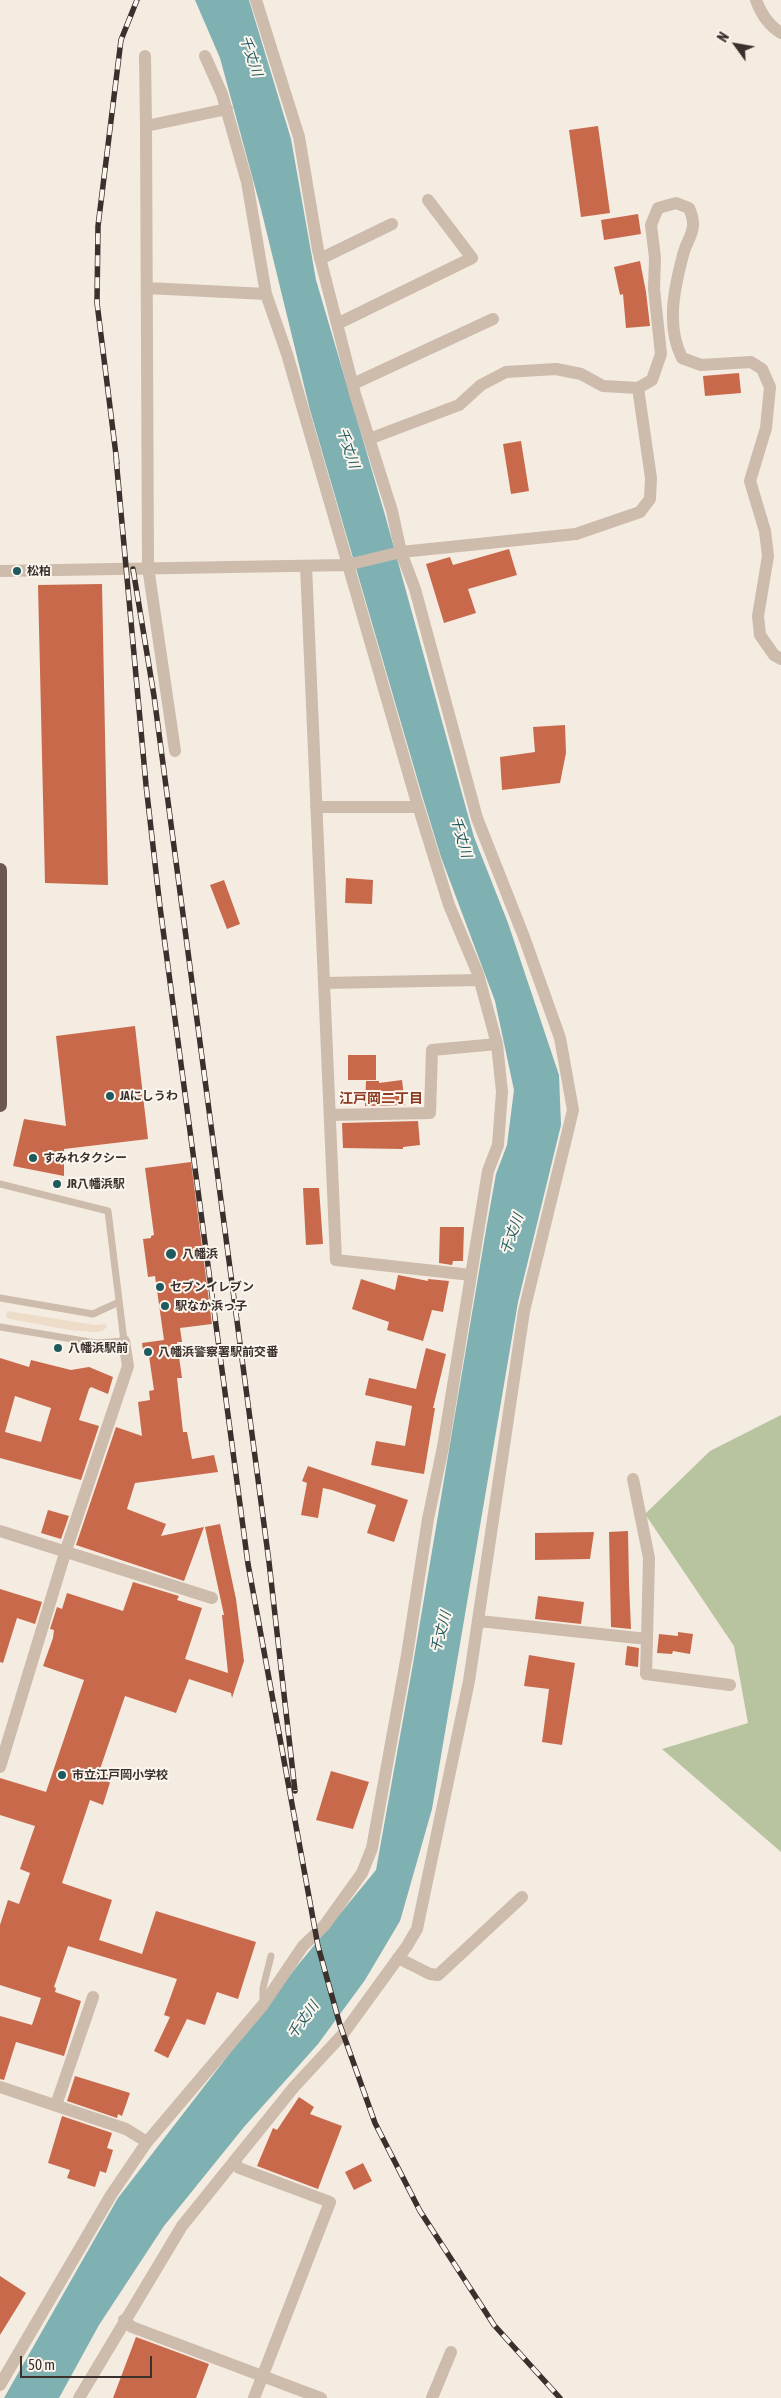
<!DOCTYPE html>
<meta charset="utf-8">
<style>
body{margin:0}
#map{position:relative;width:781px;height:2398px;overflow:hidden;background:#f4ebe1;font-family:"Asap Condensed",sans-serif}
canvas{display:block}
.north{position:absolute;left:711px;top:20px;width:50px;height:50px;-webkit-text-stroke:4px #fbf5ee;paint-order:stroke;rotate:302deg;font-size:14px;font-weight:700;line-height:20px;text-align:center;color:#3b302b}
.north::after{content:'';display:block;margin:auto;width:18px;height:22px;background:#3b302b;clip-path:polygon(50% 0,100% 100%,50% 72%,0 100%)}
.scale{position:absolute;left:20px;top:2356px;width:132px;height:22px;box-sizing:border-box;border:2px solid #3b302b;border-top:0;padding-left:6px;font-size:15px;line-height:18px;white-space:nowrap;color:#3b302b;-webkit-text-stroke:4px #fbf5ee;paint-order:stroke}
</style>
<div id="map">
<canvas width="781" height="2398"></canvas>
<div class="north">N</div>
<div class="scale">50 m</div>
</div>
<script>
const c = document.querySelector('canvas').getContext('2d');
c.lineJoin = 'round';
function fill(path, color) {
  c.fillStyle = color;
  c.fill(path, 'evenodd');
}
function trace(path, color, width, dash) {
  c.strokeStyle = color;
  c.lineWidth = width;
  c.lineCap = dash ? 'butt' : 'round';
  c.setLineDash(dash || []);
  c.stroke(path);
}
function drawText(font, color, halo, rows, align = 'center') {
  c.font = font + ' "Asap Condensed","Noto Sans JP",sans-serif';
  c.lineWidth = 4;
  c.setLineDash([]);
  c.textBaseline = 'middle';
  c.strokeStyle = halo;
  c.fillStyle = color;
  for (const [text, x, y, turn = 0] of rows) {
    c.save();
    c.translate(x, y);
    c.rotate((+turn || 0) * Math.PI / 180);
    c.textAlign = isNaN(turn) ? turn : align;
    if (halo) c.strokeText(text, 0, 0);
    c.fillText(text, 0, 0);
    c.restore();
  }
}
const green = new Path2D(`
 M 781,1415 L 781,1852 L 662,1749 L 748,1723 L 734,1646 L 645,1514 L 710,1451 Z`);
const plaza = new Path2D(`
 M 7,1311 L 95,1325 L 105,1324 L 107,1327 L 102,1331 L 96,1332 L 69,1330 L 6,1318 Z`);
const water = new Path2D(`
 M 195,0 L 249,0 L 291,139 L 316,280 L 385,515 L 474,837 L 508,923 L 559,1075 L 561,1125 L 518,1302 L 432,1809 L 400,1921 L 365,1980 L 318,2044 L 244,2127 L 164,2226 L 99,2325 L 59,2398 L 4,2398 L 118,2198 L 298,1965 L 376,1870 L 413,1664 L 486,1230 L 496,1174 L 507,1145 L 514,1090 L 495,1001 L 441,857 L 422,795 L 310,410 L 261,209 L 220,58 Z`);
const building = new Path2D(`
 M 598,126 L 610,213 L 581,217 L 569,130 Z
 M 638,214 L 641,234 L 604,240 L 601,220 Z
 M 640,261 L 646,292 L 650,326 L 626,328 L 623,294 L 620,295 L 614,267 Z
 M 739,373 L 741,393 L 705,396 L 703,376 Z
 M 521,441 L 529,491 L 511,494 L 503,444 Z
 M 509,549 L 517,575 L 468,589 L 476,613 L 444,623 L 426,564 L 450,557 L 453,565 Z
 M 102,584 L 108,885 L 45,883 L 38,585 Z
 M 565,725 L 566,753 L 560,783 L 502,790 L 500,757 L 535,752 L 533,727 Z
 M 346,878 L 373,880 L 372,904 L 345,903 Z
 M 224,880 L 240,924 L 227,929 L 210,885 Z
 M 135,1026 L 148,1139 L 64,1149 L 64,1176 L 13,1166 L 24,1119 L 66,1126 L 56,1036 Z
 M 348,1055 L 376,1055 L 376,1080 L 348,1080 Z
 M 402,1080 L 405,1105 L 365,1106 L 366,1081 L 379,1081 L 379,1083 Z
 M 418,1121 L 420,1145 L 403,1147 L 403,1149 L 343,1148 L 342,1123 Z
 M 191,1162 L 212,1324 L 180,1328 L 182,1342 L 177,1342 L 182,1378 L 177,1378 L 183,1432 L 187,1432 L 192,1459 L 214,1455 L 218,1472 L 135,1483 L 127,1509 L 166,1524 L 161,1536 L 204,1527 L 184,1581 L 76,1545 L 116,1427 L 142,1436 L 138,1402 L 150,1400 L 149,1391 L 154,1390 L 149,1356 L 144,1357 L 142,1343 L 164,1340 L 155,1276 L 148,1277 L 143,1239 L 151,1238 L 151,1236 L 154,1235 L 145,1168 Z
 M 303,1188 L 319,1188 L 323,1244 L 306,1245 Z
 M 440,1227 L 464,1227 L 463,1261 L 453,1261 L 452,1265 L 439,1263 Z
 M 398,1275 L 428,1281 L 428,1279 L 449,1281 L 443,1312 L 432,1310 L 423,1341 L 387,1330 L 389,1322 L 352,1309 L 361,1279 L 395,1290 Z
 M 426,1348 L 446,1354 L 433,1408 L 435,1408 L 424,1474 L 371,1465 L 376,1441 L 405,1446 L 412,1406 L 365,1395 L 369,1378 L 416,1389 Z
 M 0,1358 L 29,1367 L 31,1360 L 71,1370 L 89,1367 L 113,1377 L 108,1394 L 91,1387 L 89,1389 L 79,1420 L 99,1426 L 81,1480 L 0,1458 ZM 15,1396 L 51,1408 L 41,1442 L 5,1432 Z
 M 308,1466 L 408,1500 L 394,1542 L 367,1533 L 376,1505 L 332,1490 L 323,1488 L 318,1518 L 301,1515 L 307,1483 L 302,1481 Z
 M 48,1510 L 69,1516 L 61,1539 L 41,1533 Z
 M 220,1524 L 236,1599 L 244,1661 L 232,1698 L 231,1693 L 189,1679 L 176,1713 L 125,1696 L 99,1772 L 112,1776 L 103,1805 L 90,1800 L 62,1883 L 112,1900 L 99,1940 L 142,1954 L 156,1911 L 256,1942 L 238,1999 L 217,1992 L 205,2025 L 187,2019 L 168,2058 L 154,2051 L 170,2017 L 164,2015 L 177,1979 L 68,1946 L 54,1987 L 56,1988 L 55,1992 L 81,2001 L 64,2056 L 16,2042 L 4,2080 L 0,2079 L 0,2016 L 32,2025 L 41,1998 L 0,1985 L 0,1925 L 8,1900 L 19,1904 L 30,1873 L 20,1869 L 35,1826 L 0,1815 L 0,1778 L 46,1792 L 84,1680 L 43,1666 L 53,1638 L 54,1630 L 50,1629 L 57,1607 L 62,1609 L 67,1593 L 123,1611 L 133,1582 L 179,1596 L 177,1600 L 202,1608 L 185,1659 L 228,1673 L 222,1615 L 224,1615 L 205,1527 Z
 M 628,1531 L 629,1583 L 631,1629 L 611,1627 L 609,1532 Z
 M 594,1532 L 590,1559 L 535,1560 L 535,1533 Z
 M 0,1589 L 42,1602 L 35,1624 L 17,1618 L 3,1663 L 0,1662 Z
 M 538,1596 L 584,1602 L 581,1624 L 535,1619 Z
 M 678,1632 L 693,1634 L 690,1654 L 673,1651 L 672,1654 L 657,1653 L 659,1634 L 678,1636 Z
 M 627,1646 L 639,1648 L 638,1667 L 625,1665 Z
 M 529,1655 L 575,1663 L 562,1745 L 542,1742 L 549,1689 L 524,1686 Z
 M 331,1771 L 369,1782 L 353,1829 L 316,1820 Z
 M 75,2076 L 130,2093 L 122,2116 L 118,2114 L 117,2118 L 67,2101 Z
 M 299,2097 L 314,2107 L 310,2114 L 342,2126 L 318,2189 L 257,2166 L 273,2128 L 277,2130 Z
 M 62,2116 L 112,2133 L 107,2148 L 113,2150 L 106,2173 L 100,2171 L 95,2187 L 67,2178 L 70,2170 L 48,2163 Z
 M 363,2163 L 372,2181 L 354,2190 L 345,2172 Z
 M 0,2276 L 26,2293 L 0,2335 Z
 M 136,2337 L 209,2364 L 196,2398 L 113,2398 Z`);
const service = new Path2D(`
 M 0,1184 L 108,1211 L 124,1341 L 96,1343 L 0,1327
 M 0,1298 L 93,1314 L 119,1302
 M 263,2002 L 263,1988 L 271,1956`);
const minor = new Path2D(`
 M 756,0 C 761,14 768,25 781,33
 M 145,56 L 146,126
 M 320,259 L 392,224
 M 147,288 L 266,294
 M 337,324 L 472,258 L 428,200
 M 353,384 L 493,319
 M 369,439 L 459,405 L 481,385 L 506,372 L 556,369 L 581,374 L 603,386 L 638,388
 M 306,566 L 336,1260 L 471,1275
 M 0,571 L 347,565 L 401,552 L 576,534 L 640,512 L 650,499 L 651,478 L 638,388 L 652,380 L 661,354 L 654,289 L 655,258 L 651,225 L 658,208 L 676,203 L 689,208 C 699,230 688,236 683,255 C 674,289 666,326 682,358 L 701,365 L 751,362 L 762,369 L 770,387 L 766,428 L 750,481 L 765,531 L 768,556 L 758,616 L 760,635 L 774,655 L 781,659
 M 175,751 L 148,567 L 146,126 L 227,109
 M 316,807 L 418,807
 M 324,983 L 479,980
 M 330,1115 L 430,1113 L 432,1050 L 497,1044
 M 0,1531 L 212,1598
 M 479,1621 L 647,1639 L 649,1558 L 633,1479
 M 647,1639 L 646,1674 L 730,1685
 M 0,1767 L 66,1550 L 128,1366 L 124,1341
 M 398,1958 L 430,1974 L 438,1975 L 522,1897
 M 0,2087 L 126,2129 L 147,2142
 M 56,2105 L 93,1997
 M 234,2161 L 239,2168 L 330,2202 L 254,2398
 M 124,2320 L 132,2327 L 321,2398
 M 0,2385 L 111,2195 L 147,2142 L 263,2005 L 303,1946 L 324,1926 L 362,1873 L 372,1848 L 407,1655 L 428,1519 L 443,1447 L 488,1171 L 498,1145 L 502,1092 L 497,1044 L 478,974 L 449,905 L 415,796 L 287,354 L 266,294 L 247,182 L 222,94 L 205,56
 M 79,2398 L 182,2226 L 294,2087 L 343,2034 L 407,1946 L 417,1929 L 469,1681 L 524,1311 L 573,1110 L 560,1038 L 524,937 L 477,818 L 415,589 L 401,552 L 392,511 L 355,394 L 318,250 L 299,137 L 256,0
 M 432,2398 L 451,2352`);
const trunk = new Path2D(`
 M 0,870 L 0,1105`);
const rail = new Path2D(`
 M 116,458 L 146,785 L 160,907 L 248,1564 L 318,1946 L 340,2025 L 375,2123 L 420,2211 L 494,2325 L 560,2398
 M 117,463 L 97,303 L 98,226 L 121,40 L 137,0
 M 133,569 L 154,696 L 269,1562 L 295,1791`);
const markers = [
 [17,571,5,"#1f5a5e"],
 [110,1096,5,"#1f5a5e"],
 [33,1158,5,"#1f5a5e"],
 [57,1184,5,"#1f5a5e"],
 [171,1254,6,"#1f5a5e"],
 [160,1287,5,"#1f5a5e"],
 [165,1306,5,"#1f5a5e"],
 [58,1348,5,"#1f5a5e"],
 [148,1352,5,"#1f5a5e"],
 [62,1775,5,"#1f5a5e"]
];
const poiNames = [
 ["松柏",27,571],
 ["JAにしうわ",120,1096],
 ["すみれタクシー",43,1158],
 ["JR八幡浜駅",67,1184],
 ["八幡浜",182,1254],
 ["セブンイレブン",170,1287],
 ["駅なか浜っ子",175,1306],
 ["八幡浜駅前",68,1348],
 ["八幡浜警察署駅前交番",158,1352],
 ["市立江戸岡小学校",72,1775]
];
const waterNames = [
 ["千丈川",251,56,71],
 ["千丈川",348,448,71],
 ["千丈川",461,837,74],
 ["千丈川",512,1234,-70],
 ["千丈川",441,1632,-75],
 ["千丈川",303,2020,-54]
];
const neighbourhoodNames = [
 ["江戸岡二丁目",381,1099]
];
fill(green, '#b8c4a0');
fill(plaza, '#ecdcc8');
fill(water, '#7fb0b2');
fill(building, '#c8694b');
trace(service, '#cdbbac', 7);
trace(minor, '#cdbbac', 12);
trace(trunk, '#6c584f', 14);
trace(rail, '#3b302b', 5.5);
trace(rail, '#fbf5ee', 4, [11]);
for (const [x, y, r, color] of markers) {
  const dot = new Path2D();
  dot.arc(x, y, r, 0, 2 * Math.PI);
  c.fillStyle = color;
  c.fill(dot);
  trace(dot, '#fbf5ee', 2);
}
drawText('bold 12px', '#3b302b', '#fbf5ee', poiNames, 'left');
drawText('italic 14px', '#1f5a5e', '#fbf5ee', waterNames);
drawText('bold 14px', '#8c3b22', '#fbf5ee', neighbourhoodNames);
</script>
